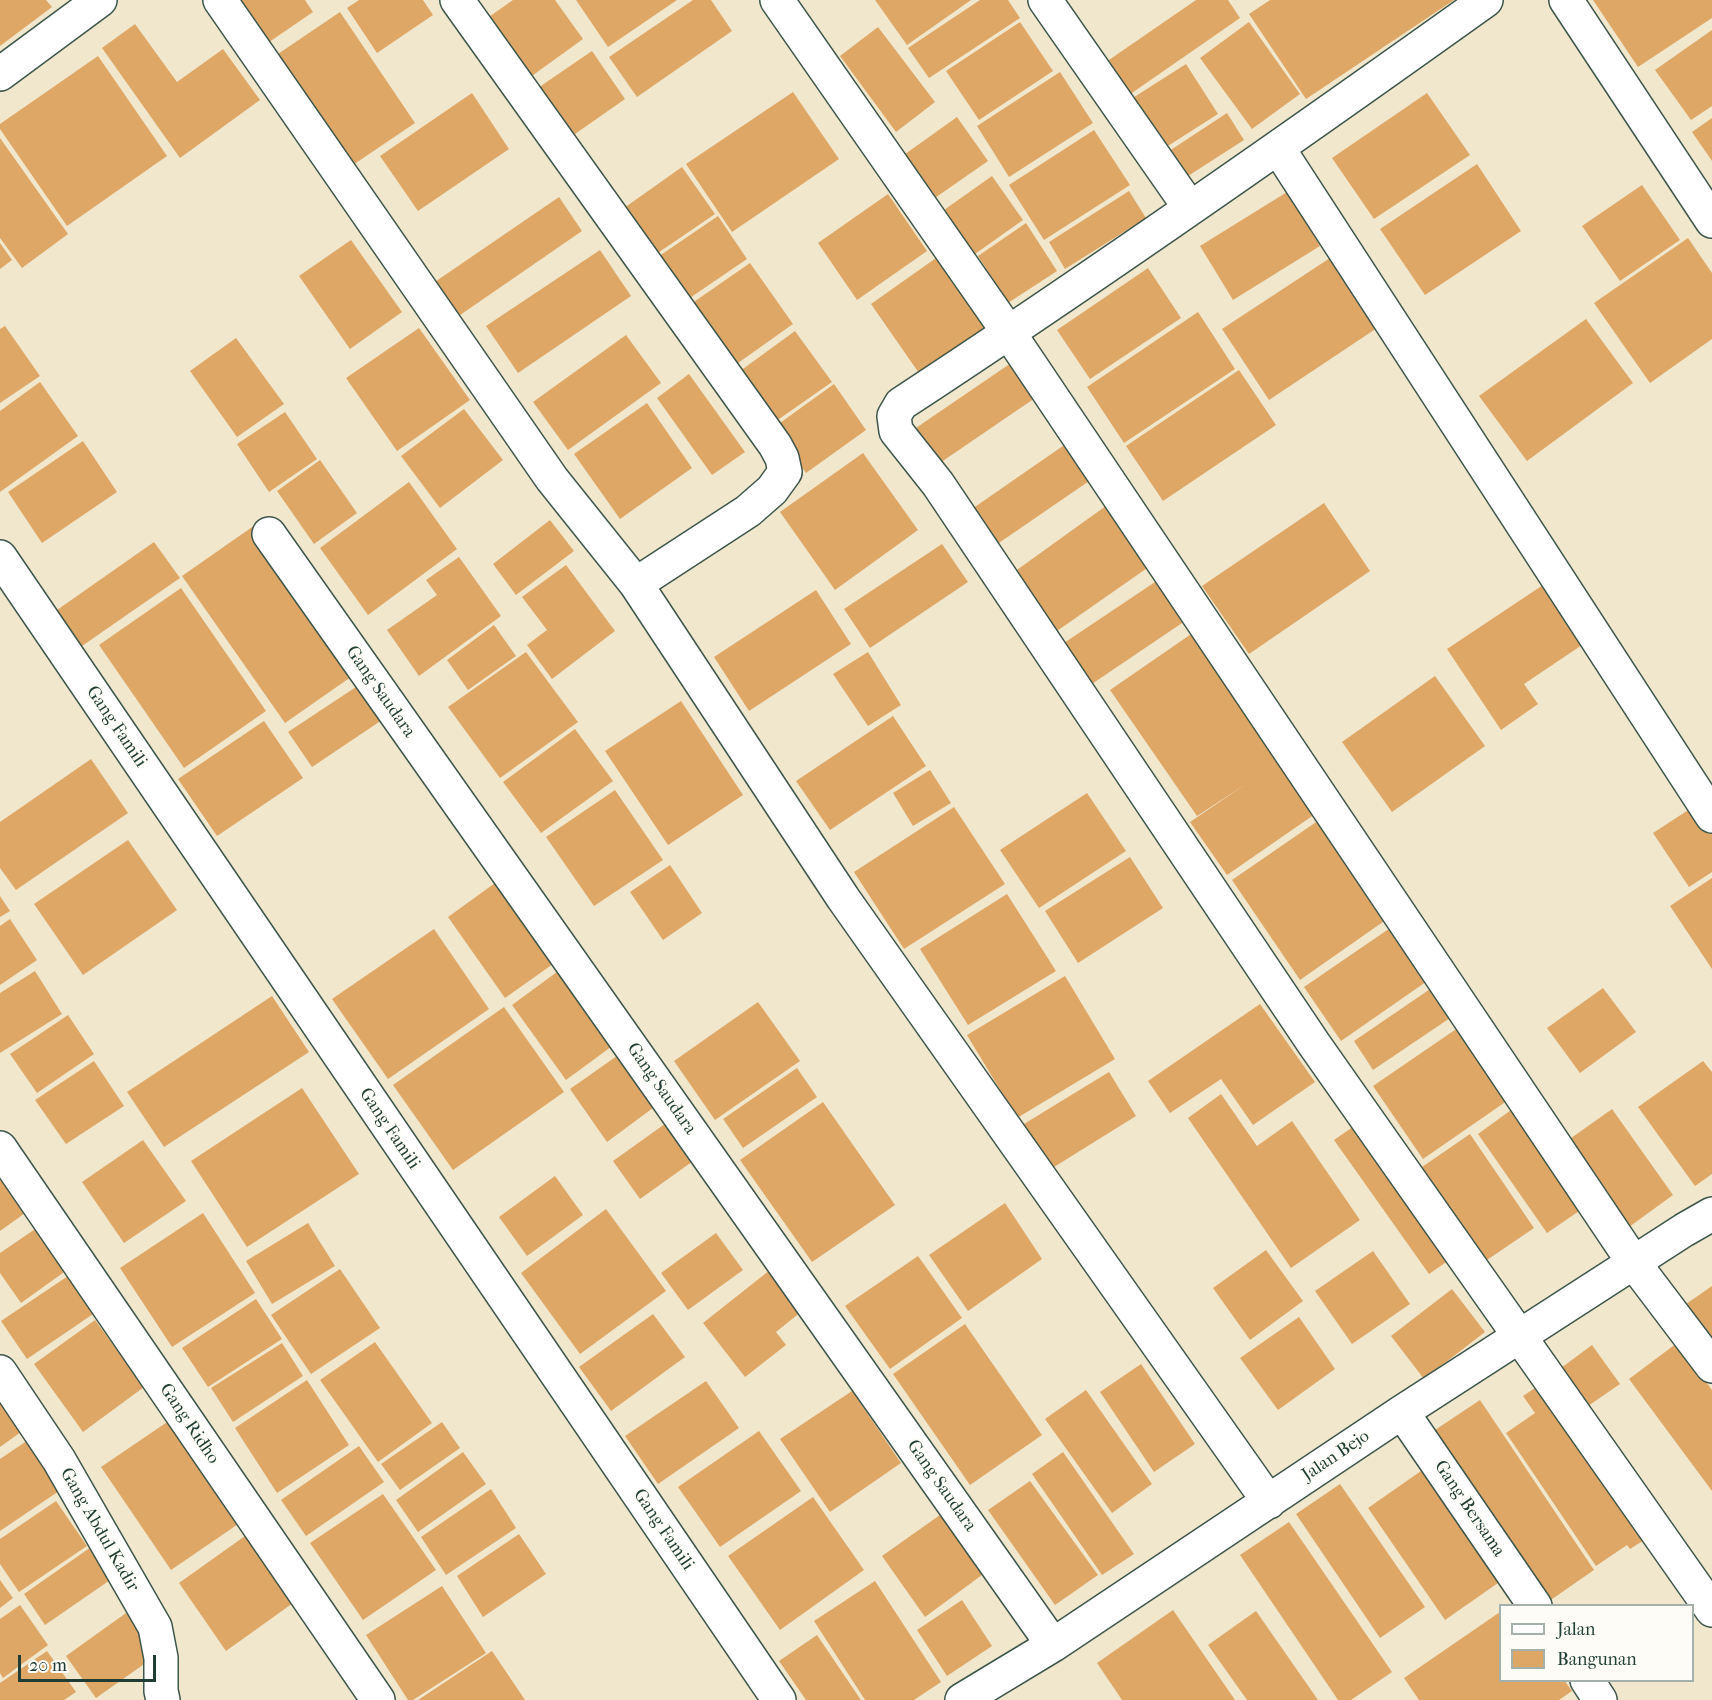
<!DOCTYPE html>
<style>
body{margin:0}
#map{position:relative;width:1712px;height:1700px;overflow:hidden;background:#f0e7cd;font-family:"IM FELL French Canon",serif}
canvas{display:block}
.legend{position:absolute;left:1499px;top:1604px;width:195px;height:78px;box-sizing:border-box;background:#fdfcf7;border:2px solid #a4b0a9;margin:0;padding:8px 10px;list-style:none;font-size:18px;color:#1f3d34}
.legend li{display:flex;align-items:center;gap:12px;height:30px}
.legend b{width:30px;border:2px solid #a4b0a9}
.scale{position:absolute;left:18px;top:1655px;width:138px;height:27px;box-sizing:border-box;border:3px solid #1f3d34;border-top:0;padding-left:8px;font-size:18px;line-height:21px;white-space:nowrap;color:#1f3d34;-webkit-text-stroke:4px #fdfcf7;paint-order:stroke}
</style>
<div id="map">
<canvas width="1712" height="1700"></canvas>
<ul class="legend">
<li><b style="height:8px;background:#fff"></b>Jalan</li>
<li><b style="height:16px;background:#dfa766"></b>Bangunan</li>
</ul>
<div class="scale">20 m</div>
</div>
<script>
const c = document.querySelector('canvas').getContext('2d');
c.lineJoin = 'round';
function fill(path, color) {
  c.fillStyle = color;
  c.fill(path, 'evenodd');
}
function trace(path, color, width, dash) {
  c.strokeStyle = color;
  c.lineWidth = width;
  c.lineCap = dash ? 'butt' : 'round';
  c.setLineDash(dash || []);
  c.stroke(path);
}
function drawText(font, color, halo, rows, align = 'center') {
  c.font = font + ' "IM FELL French Canon",serif';
  c.lineWidth = 4.5;
  c.setLineDash([]);
  c.textBaseline = 'middle';
  c.strokeStyle = halo;
  c.fillStyle = color;
  for (const [text, x, y, turn = 0] of rows) {
    c.save();
    c.translate(x, y);
    c.rotate((+turn || 0) * Math.PI / 180);
    c.textAlign = isNaN(turn) ? turn : align;
    if (halo) c.strokeText(text, 0, 0);
    c.fillText(text, 0, 0);
    c.restore();
  }
}
const building = new Path2D(`
 M 0,0 L 46,0 L 52,7 L 0,46 Z
 M 234,0 L 305,0 L 313,12 L 259,49 Z
 M 359,0 L 423,0 L 433,15 L 377,53 L 347,8 Z
 M 513,0 L 555,0 L 583,39 L 529,78 L 486,19 Z
 M 576,0 L 677,0 L 608,47 Z
 M 693,0 L 711,0 L 732,31 L 637,97 L 609,57 Z
 M 875,0 L 971,0 L 907,45 Z
 M 980,0 L 1008,0 L 1020,18 L 929,78 L 908,48 Z
 M 1196,0 L 1228,0 L 1240,18 L 1129,95 L 1106,62 Z
 M 1270,0 L 1454,0 L 1306,99 L 1249,14 Z
 M 1593,0 L 1712,0 L 1712,18 L 1638,67 Z
 M 340,12 L 415,123 L 344,171 L 269,60 Z
 M 1020,22 L 1053,71 L 979,120 L 946,71 Z
 M 1249,22 L 1300,94 L 1252,129 L 1200,58 Z
 M 135,24 L 177,82 L 223,49 L 260,100 L 180,158 L 102,48 Z
 M 878,27 L 935,102 L 896,132 L 840,56 Z
 M 1712,30 L 1712,106 L 1691,120 L 1655,70 Z
 M 592,51 L 625,99 L 565,141 L 532,92 Z
 M 98,56 L 167,156 L 67,226 L 0,129 L 0,124 Z
 M 1186,64 L 1218,114 L 1160,151 L 1128,101 Z
 M 1060,72 L 1093,123 L 1009,177 L 977,126 Z
 M 793,92 L 839,159 L 732,232 L 686,164 Z
 M 472,93 L 509,149 L 418,211 L 380,156 Z
 M 1427,93 L 1470,155 L 1374,219 L 1332,158 Z
 M 1227,113 L 1244,140 L 1174,185 L 1157,159 Z
 M 957,117 L 988,161 L 932,200 L 901,157 Z
 M 1712,118 L 1712,161 L 1692,132 Z
 M 1094,130 L 1130,185 L 1044,240 L 1009,185 Z
 M 0,138 L 68,234 L 22,268 L 0,238 Z
 M 1477,164 L 1521,231 L 1425,295 L 1380,229 Z
 M 682,167 L 715,214 L 649,259 L 617,213 Z
 M 992,176 L 1023,220 L 975,254 L 944,210 Z
 M 1642,185 L 1680,240 L 1620,281 L 1582,226 Z
 M 1129,191 L 1146,218 L 1065,269 L 1049,242 Z
 M 1287,192 L 1320,246 L 1233,300 L 1200,246 Z
 M 888,194 L 927,251 L 857,300 L 818,243 Z
 M 559,197 L 582,231 L 450,322 L 426,288 Z
 M 718,216 L 747,259 L 678,306 L 649,263 Z
 M 1026,223 L 1057,271 L 1008,303 L 978,256 Z
 M 1688,238 L 1712,273 L 1712,339 L 1650,383 L 1594,303 Z
 M 351,240 L 402,312 L 350,349 L 299,276 Z
 M 0,243 L 12,260 L 0,269 Z
 M 600,250 L 631,296 L 518,373 L 486,326 Z
 M 936,258 L 987,330 L 921,376 L 871,304 Z
 M 1330,258 L 1377,328 L 1269,400 L 1222,329 Z
 M 750,263 L 793,324 L 731,368 L 688,306 Z
 M 1148,268 L 1181,318 L 1090,379 L 1057,330 Z
 M 1198,312 L 1235,369 L 1124,443 L 1087,387 Z
 M 1586,319 L 1633,383 L 1527,461 L 1479,396 Z
 M 5,326 L 40,376 L 0,403 L 0,329 Z
 M 419,328 L 470,400 L 397,451 L 346,378 Z
 M 795,331 L 832,382 L 772,424 L 736,374 Z
 M 626,335 L 661,383 L 568,450 L 533,402 Z
 M 236,338 L 284,404 L 237,437 L 190,371 Z
 M 1014,361 L 1038,396 L 934,467 L 910,432 Z
 M 1239,370 L 1276,425 L 1163,501 L 1126,446 Z
 M 689,374 L 745,452 L 712,475 L 657,398 Z
 M 40,382 L 78,436 L 0,492 L 0,411 Z
 M 834,384 L 866,430 L 806,473 L 773,428 Z
 M 647,403 L 692,468 L 620,519 L 574,454 Z
 M 464,409 L 503,460 L 440,508 L 401,456 Z
 M 285,412 L 317,459 L 269,492 L 237,444 Z
 M 83,441 L 117,492 L 42,543 L 8,492 Z
 M 1070,441 L 1095,477 L 993,547 L 969,511 Z
 M 863,453 L 918,530 L 835,590 L 780,512 Z
 M 320,460 L 357,513 L 314,544 L 277,491 Z
 M 409,482 L 457,549 L 368,615 L 320,548 Z
 M 1110,503 L 1153,564 L 1057,631 L 1014,572 Z
 M 1324,503 L 1370,571 L 1249,654 L 1202,586 Z
 M 550,520 L 574,551 L 516,595 L 493,564 Z
 M 255,525 L 358,672 L 285,723 L 182,576 Z
 M 154,542 L 180,578 L 82,646 L 57,610 Z
 M 942,544 L 968,582 L 870,648 L 844,609 Z
 M 459,557 L 501,616 L 419,676 L 387,630 L 437,595 L 426,580 Z
 M 566,565 L 615,631 L 552,679 L 527,645 L 547,630 L 522,597 Z
 M 1161,578 L 1188,619 L 1083,690 L 1055,649 Z
 M 1543,585 L 1582,645 L 1524,684 L 1538,704 L 1501,730 L 1447,649 Z
 M 181,588 L 266,711 L 184,768 L 99,645 Z
 M 816,590 L 851,644 L 749,711 L 714,657 Z
 M 494,625 L 516,656 L 468,690 L 447,660 Z
 M 1197,630 L 1318,812 L 1227,875 L 1190,822 L 1246,784 L 1197,816 L 1110,690 Z
 M 526,652 L 578,722 L 500,778 L 448,707 Z
 M 868,652 L 901,705 L 868,726 L 833,674 Z
 M 1435,676 L 1485,746 L 1392,812 L 1342,742 Z
 M 362,683 L 385,718 L 312,767 L 288,732 Z
 M 681,701 L 743,795 L 668,845 L 605,751 Z
 M 893,716 L 926,766 L 830,830 L 796,781 Z
 M 264,721 L 303,778 L 217,836 L 178,779 Z
 M 575,729 L 613,781 L 541,833 L 503,782 Z
 M 91,759 L 128,813 L 16,890 L 0,868 L 0,822 Z
 M 930,770 L 951,803 L 913,826 L 893,793 Z
 M 615,790 L 663,860 L 594,906 L 546,837 Z
 M 1087,793 L 1126,851 L 1039,908 L 1000,850 Z
 M 1696,805 L 1712,828 L 1712,872 L 1689,887 L 1653,833 Z
 M 954,807 L 1005,884 L 904,949 L 854,872 Z
 M 1322,818 L 1390,917 L 1300,980 L 1232,880 Z
 M 128,840 L 177,910 L 83,975 L 34,904 Z
 M 1130,857 L 1163,908 L 1078,963 L 1045,911 Z
 M 670,865 L 702,913 L 663,940 L 630,892 Z
 M 502,878 L 560,959 L 505,998 L 448,917 Z
 M 1712,878 L 1712,969 L 1670,906 Z
 M 1007,894 L 1056,971 L 968,1025 L 920,949 Z
 M 0,896 L 10,911 L 0,917 Z
 M 10,919 L 37,960 L 0,985 L 0,926 Z
 M 1396,924 L 1433,977 L 1341,1041 L 1304,987 Z
 M 434,929 L 489,1009 L 388,1079 L 332,999 Z
 M 565,966 L 619,1041 L 566,1080 L 512,1005 Z
 M 35,971 L 62,1014 L 0,1053 L 0,993 Z
 M 1065,976 L 1115,1059 L 1017,1118 L 967,1035 Z
 M 1436,985 L 1456,1014 L 1373,1070 L 1354,1041 Z
 M 1603,988 L 1636,1032 L 1580,1073 L 1547,1028 Z
 M 272,996 L 309,1052 L 164,1147 L 127,1092 Z
 M 758,1002 L 800,1061 L 715,1120 L 674,1061 Z
 M 1260,1004 L 1315,1082 L 1253,1125 L 1221,1079 L 1170,1113 L 1148,1081 Z
 M 504,1007 L 564,1092 L 453,1170 L 393,1085 Z
 M 68,1015 L 94,1054 L 37,1093 L 10,1054 Z
 M 1465,1023 L 1514,1096 L 1423,1159 L 1373,1086 Z
 M 624,1051 L 661,1102 L 607,1142 L 570,1089 Z
 M 94,1061 L 124,1106 L 66,1144 L 35,1100 Z
 M 1703,1061 L 1712,1072 L 1712,1174 L 1695,1186 L 1638,1107 Z
 M 797,1068 L 817,1097 L 743,1148 L 723,1119 Z
 M 1109,1072 L 1136,1116 L 1046,1172 L 1019,1127 Z
 M 302,1088 L 359,1174 L 247,1247 L 191,1161 Z
 M 1221,1094 L 1257,1146 L 1292,1121 L 1360,1220 L 1291,1268 L 1188,1118 Z
 M 823,1102 L 895,1205 L 812,1262 L 740,1160 Z
 M 1518,1105 L 1588,1205 L 1547,1233 L 1478,1134 Z
 M 1612,1109 L 1673,1195 L 1629,1227 L 1567,1141 Z
 M 669,1121 L 696,1159 L 640,1199 L 613,1161 Z
 M 1360,1122 L 1455,1256 L 1429,1274 L 1334,1140 Z
 M 1470,1134 L 1534,1228 L 1487,1260 L 1422,1167 Z
 M 143,1140 L 186,1201 L 124,1243 L 82,1182 Z
 M 0,1156 L 35,1206 L 0,1231 Z
 M 555,1176 L 583,1215 L 527,1256 L 499,1217 Z
 M 1005,1203 L 1042,1259 L 968,1311 L 929,1255 Z
 M 606,1209 L 666,1291 L 580,1354 L 521,1273 Z
 M 203,1213 L 255,1293 L 172,1347 L 120,1268 Z
 M 44,1223 L 74,1265 L 21,1303 L 0,1273 L 0,1253 Z
 M 308,1223 L 335,1266 L 272,1304 L 246,1261 Z
 M 716,1233 L 743,1270 L 688,1310 L 661,1273 Z
 M 1266,1250 L 1303,1301 L 1250,1340 L 1213,1288 Z
 M 1373,1251 L 1410,1304 L 1352,1344 L 1315,1291 Z
 M 918,1256 L 962,1318 L 890,1369 L 845,1306 Z
 M 775,1266 L 807,1307 L 776,1332 L 786,1345 L 745,1377 L 703,1323 Z
 M 340,1269 L 380,1328 L 311,1374 L 271,1315 Z
 M 74,1272 L 99,1310 L 27,1359 L 1,1321 Z
 M 1712,1286 L 1712,1340 L 1686,1304 Z
 M 1452,1289 L 1485,1332 L 1424,1379 L 1391,1336 Z
 M 256,1299 L 282,1339 L 208,1387 L 182,1348 Z
 M 653,1314 L 685,1357 L 611,1411 L 579,1367 Z
 M 1299,1317 L 1335,1369 L 1278,1410 L 1240,1358 Z
 M 95,1320 L 144,1387 L 83,1432 L 34,1364 Z
 M 965,1324 L 1042,1435 L 970,1485 L 893,1374 Z
 M 375,1342 L 432,1423 L 378,1462 L 320,1380 Z
 M 282,1343 L 303,1376 L 233,1422 L 211,1388 Z
 M 1677,1343 L 1712,1390 L 1712,1491 L 1629,1379 Z
 M 1592,1345 L 1620,1384 L 1588,1406 L 1561,1368 Z
 M 1141,1364 L 1195,1444 L 1154,1472 L 1100,1392 Z
 M 307,1380 L 349,1445 L 277,1493 L 235,1428 Z
 M 1547,1380 L 1652,1535 L 1630,1549 L 1627,1545 L 1596,1566 L 1506,1433 L 1535,1413 L 1523,1396 Z
 M 706,1381 L 739,1428 L 658,1484 L 625,1436 Z
 M 0,1387 L 28,1427 L 0,1447 Z
 M 1086,1390 L 1152,1484 L 1112,1513 L 1045,1419 Z
 M 852,1391 L 901,1463 L 830,1512 L 780,1439 Z
 M 1480,1400 L 1594,1570 L 1542,1606 L 1423,1438 Z
 M 176,1416 L 247,1518 L 171,1570 L 101,1467 Z
 M 442,1422 L 460,1448 L 400,1490 L 381,1464 Z
 M 759,1431 L 801,1491 L 720,1547 L 678,1487 Z
 M 31,1438 L 65,1487 L 0,1531 L 0,1459 Z
 M 359,1446 L 384,1482 L 306,1536 L 281,1500 Z
 M 463,1452 L 486,1484 L 418,1532 L 396,1500 Z
 M 1063,1452 L 1134,1554 L 1102,1575 L 1032,1474 Z
 M 1431,1464 L 1508,1576 L 1445,1620 L 1368,1508 Z
 M 1030,1481 L 1098,1575 L 1055,1605 L 988,1510 Z
 M 1340,1484 L 1425,1607 L 1380,1638 L 1296,1514 Z
 M 491,1489 L 516,1528 L 446,1575 L 421,1537 Z
 M 383,1494 L 436,1570 L 363,1620 L 310,1543 Z
 M 813,1497 L 864,1570 L 780,1630 L 728,1556 Z
 M 56,1501 L 87,1546 L 19,1592 L 0,1564 L 0,1539 Z
 M 947,1510 L 990,1569 L 925,1617 L 882,1556 Z
 M 1289,1522 L 1392,1672 L 1351,1700 L 1338,1700 L 1240,1555 Z
 M 252,1531 L 300,1598 L 226,1651 L 179,1583 Z
 M 519,1534 L 546,1574 L 483,1617 L 457,1576 Z
 M 91,1547 L 113,1578 L 45,1625 L 24,1594 Z
 M 0,1580 L 13,1598 L 0,1608 Z
 M 875,1581 L 941,1682 L 914,1700 L 865,1700 L 814,1621 Z
 M 442,1586 L 486,1653 L 413,1700 L 408,1700 L 366,1635 Z
 M 962,1600 L 992,1646 L 947,1676 L 917,1630 Z
 M 20,1605 L 48,1645 L 3,1678 L 0,1673 L 0,1619 Z
 M 1173,1610 L 1235,1700 L 1122,1700 L 1097,1663 Z
 M 1256,1611 L 1318,1700 L 1247,1700 L 1208,1645 Z
 M 1500,1612 L 1500,1680 L 1564,1680 L 1572,1691 L 1559,1700 L 1419,1700 L 1404,1678 Z
 M 126,1613 L 157,1655 L 96,1698 L 66,1656 Z
 M 817,1635 L 861,1700 L 806,1700 L 779,1661 Z
 M 47,1651 L 76,1692 L 64,1700 L 0,1700 L 0,1683 Z
 M 492,1651 L 525,1700 L 418,1700 Z`);
const minor = new Path2D(`
 M 220,0 L 552,479 L 636,584 L 843,898 L 1269,1502
 M 457,0 L 775,445 L 782,458 L 785,472 L 772,490 L 748,511 L 636,584
 M 777,0 L 1009,333 L 1634,1263 L 1712,1366
 M 1045,0 L 1190,208
 M 1486,0 C 1293,138 1099,274 901,404 L 894,416 L 896,431 L 938,484 L 1314,1044 L 1712,1610
 M 1566,0 L 1712,221
 M 0,74 L 100,0
 M 1278,148 L 1712,816
 M 269,534 L 1053,1645
 M 0,557 L 779,1700
 M 0,1148 L 378,1700
 M 0,1372 L 59,1460 L 155,1627 L 161,1658 L 161,1691 L 163,1700
 M 1402,1412 L 1535,1606
 M 1587,1680 L 1600,1700
 M 962,1700 L 1053,1645 L 1402,1412 L 1684,1230 L 1712,1214`);
const streetNames = [
 ["Gang Saudara",380,692,55],
 ["Gang Famili",116,727,56],
 ["Gang Saudara",661,1089,55],
 ["Gang Famili",389,1129,56],
 ["Gang Ridho",189,1424,56],
 ["Jalan Bejo",1336,1456,-34],
 ["Gang Saudara",941,1486,55],
 ["Gang Bersama",1469,1509,56],
 ["Gang Abdul Kadir",99,1530,60],
 ["Gang Famili",663,1530,56]
];
fill(building, '#dfa766');
trace(minor, '#3e564b', 36);
trace(minor, '#fff', 33);
drawText('18px', '#1f3d34', '#fdfcf7', streetNames);
</script>
